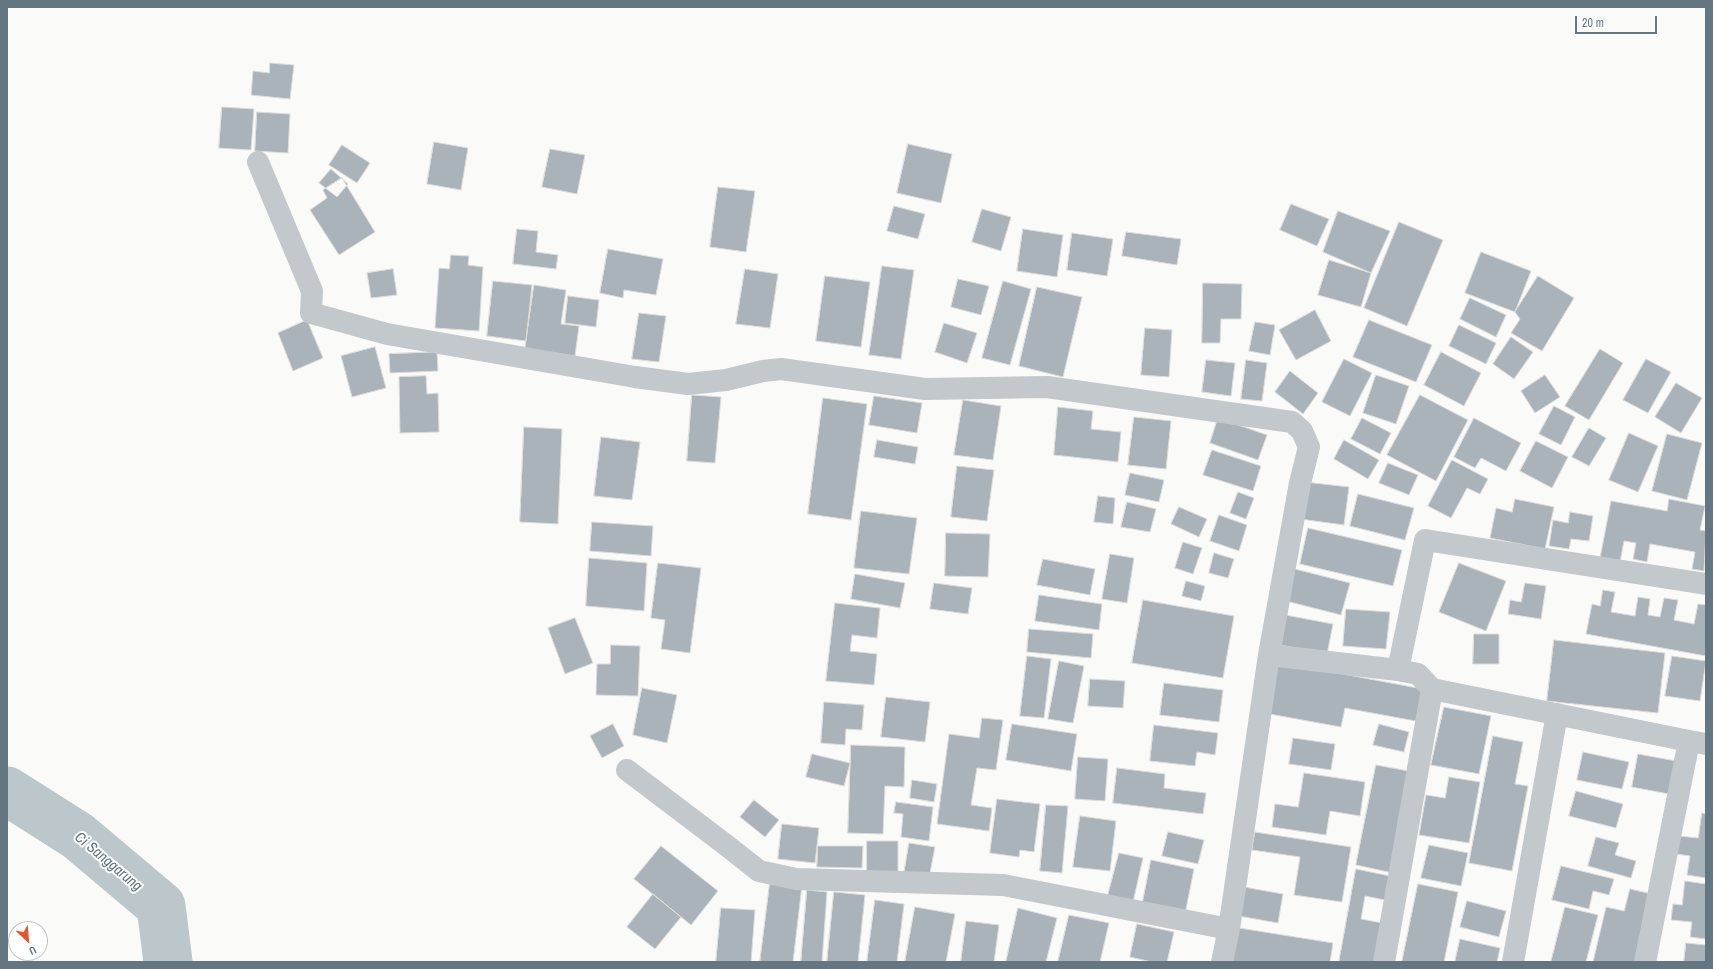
<!DOCTYPE html>
<style>
body{margin:0}
#map{position:relative;width:1713px;height:969px;overflow:hidden;background:#fafaf8;font-family:"Archivo Narrow",sans-serif}
canvas{display:block}
.frame{position:absolute;inset:0;border:8px solid #657683;pointer-events:none}
.north{position:absolute;left:8px;top:921px;width:40px;height:40px;box-sizing:border-box;background:#fff;border:1px solid #c1c8cd;border-radius:50%;rotate:154deg;font-size:11px;font-weight:700;line-height:16px;text-align:center;color:#657683}
.north::after{content:'';display:block;margin:auto;width:14px;height:18px;background:#e4572e;clip-path:polygon(50% 0,100% 100%,50% 72%,0 100%)}
.scale{position:absolute;left:1575px;top:16px;width:82px;height:18px;box-sizing:border-box;border:2px solid #657683;border-top:0;padding-left:5px;font-size:12px;line-height:14px;white-space:nowrap;color:#657683;-webkit-text-stroke:3px #fff;paint-order:stroke}
</style>
<div id="map">
<canvas width="1713" height="969"></canvas>
<div class="frame"></div>
<div class="north">U</div>
<div class="scale">20 m</div>
</div>
<script>
const c = document.querySelector('canvas').getContext('2d');
c.lineJoin = 'round';
function trace(path, color, width, dash) {
  c.strokeStyle = color;
  c.lineWidth = width;
  c.lineCap = dash ? 'butt' : 'round';
  c.setLineDash(dash || []);
  c.stroke(path);
}
function fill(path, color) {
  c.fillStyle = color;
  c.fill(path, 'evenodd');
}
function drawText(font, color, halo, rows, align = 'center') {
  c.font = font + ' "Archivo Narrow",sans-serif';
  c.lineWidth = 4;
  c.setLineDash([]);
  c.textBaseline = 'middle';
  c.strokeStyle = halo;
  c.fillStyle = color;
  for (const [text, x, y, turn = 0] of rows) {
    c.save();
    c.translate(x, y);
    c.rotate((+turn || 0) * Math.PI / 180);
    c.textAlign = isNaN(turn) ? turn : align;
    if (halo) c.strokeText(text, 0, 0);
    c.fillText(text, 0, 0);
    c.restore();
  }
}
const river = new Path2D(`
 M 7,791 L 78,836 L 161,906 L 168,962`);
const building = new Path2D(`
 M 270,63 L 294,65 L 290,99 L 251,95 L 253,71 L 269,73 Z
 M 222,107 L 254,109 L 251,150 L 219,148 Z
 M 257,112 L 290,114 L 288,153 L 255,151 Z
 M 434,142 L 468,148 L 461,190 L 427,184 Z
 M 908,144 L 952,154 L 941,203 L 897,193 Z
 M 342,145 L 370,163 L 357,183 L 329,165 Z
 M 550,149 L 585,155 L 577,194 L 542,187 Z
 M 331,169 L 348,184 L 337,197 L 319,183 Z
 M 342,178 L 375,232 L 339,255 L 310,210 L 327,198 L 323,190 Z
 M 718,187 L 755,191 L 746,252 L 710,247 Z
 M 1291,204 L 1329,219 L 1317,246 L 1280,230 Z
 M 894,206 L 925,214 L 918,239 L 887,231 Z
 M 982,209 L 1011,217 L 1001,251 L 972,242 Z
 M 1338,211 L 1390,231 L 1371,273 L 1323,252 Z
 M 1399,222 L 1443,240 L 1407,326 L 1364,308 Z
 M 517,229 L 538,231 L 536,252 L 558,255 L 556,269 L 513,264 Z
 M 1023,229 L 1063,235 L 1057,277 L 1017,271 Z
 M 1126,232 L 1181,239 L 1177,265 L 1122,256 Z
 M 1072,233 L 1113,239 L 1107,276 L 1067,270 Z
 M 608,249 L 663,259 L 656,295 L 624,290 L 623,298 L 600,293 Z
 M 1481,252 L 1531,271 L 1515,312 L 1465,293 Z
 M 451,255 L 469,256 L 468,265 L 483,267 L 479,331 L 435,328 L 439,268 L 449,269 Z
 M 1329,260 L 1371,273 L 1361,307 L 1318,295 Z
 M 882,266 L 914,270 L 901,359 L 869,355 Z
 M 393,269 L 397,295 L 371,298 L 367,273 Z
 M 745,269 L 778,274 L 770,328 L 736,324 Z
 M 825,276 L 870,282 L 861,347 L 816,341 Z
 M 1538,276 L 1574,298 L 1542,351 L 1511,333 L 1520,319 L 1515,312 Z
 M 958,279 L 989,286 L 981,315 L 951,307 Z
 M 493,281 L 532,285 L 526,341 L 487,336 Z
 M 1003,281 L 1031,289 L 1010,365 L 982,358 Z
 M 1203,283 L 1242,284 L 1241,319 L 1221,319 L 1220,343 L 1202,343 Z
 M 534,285 L 566,290 L 561,324 L 579,326 L 575,356 L 525,349 Z
 M 1037,287 L 1082,297 L 1063,377 L 1019,366 Z
 M 568,296 L 599,300 L 596,327 L 565,323 Z
 M 1470,298 L 1506,315 L 1496,337 L 1460,319 Z
 M 1315,310 L 1331,341 L 1296,360 L 1279,330 Z
 M 639,313 L 666,316 L 659,362 L 632,359 Z
 M 307,320 L 323,358 L 293,371 L 278,333 Z
 M 1369,320 L 1432,345 L 1416,382 L 1353,357 Z
 M 1255,322 L 1275,325 L 1270,355 L 1249,351 Z
 M 944,323 L 977,333 L 967,363 L 935,352 Z
 M 1459,325 L 1496,343 L 1486,364 L 1449,346 Z
 M 1145,328 L 1172,330 L 1169,377 L 1141,375 Z
 M 1511,337 L 1533,352 L 1514,379 L 1493,364 Z
 M 375,347 L 386,388 L 352,397 L 341,356 Z
 M 1600,349 L 1623,363 L 1589,420 L 1565,406 Z
 M 437,352 L 438,371 L 390,373 L 389,354 Z
 M 1441,352 L 1481,373 L 1464,406 L 1424,385 Z
 M 1344,359 L 1372,373 L 1350,416 L 1322,402 Z
 M 1646,359 L 1671,372 L 1648,413 L 1623,400 Z
 M 1206,360 L 1235,363 L 1231,396 L 1202,392 Z
 M 1246,360 L 1267,363 L 1262,401 L 1241,399 Z
 M 1290,371 L 1318,393 L 1303,414 L 1275,392 Z
 M 1376,375 L 1409,386 L 1396,424 L 1363,413 Z
 M 1545,375 L 1560,397 L 1535,413 L 1521,391 Z
 M 426,376 L 427,394 L 438,393 L 439,432 L 400,433 L 399,377 Z
 M 1676,383 L 1702,398 L 1681,433 L 1655,417 Z
 M 692,395 L 721,397 L 715,463 L 687,461 Z
 M 1420,395 L 1468,420 L 1436,481 L 1387,455 Z
 M 874,396 L 922,403 L 917,433 L 869,425 Z
 M 823,398 L 867,404 L 851,520 L 808,514 Z
 M 963,400 L 1001,406 L 993,460 L 954,455 Z
 M 1554,406 L 1575,417 L 1561,445 L 1539,434 Z
 M 1058,407 L 1093,411 L 1091,429 L 1121,432 L 1118,462 L 1054,455 Z
 M 1134,417 L 1171,421 L 1166,469 L 1128,465 Z
 M 1218,418 L 1267,435 L 1258,460 L 1210,443 Z
 M 1362,418 L 1391,433 L 1380,454 L 1351,439 Z
 M 1474,418 L 1521,443 L 1506,471 L 1481,458 L 1475,468 L 1454,457 Z
 M 524,427 L 562,429 L 558,524 L 520,522 Z
 M 1589,428 L 1606,438 L 1589,466 L 1572,457 Z
 M 1629,433 L 1658,446 L 1638,492 L 1609,480 Z
 M 1667,434 L 1702,443 L 1687,500 L 1652,491 Z
 M 601,437 L 640,442 L 632,500 L 594,496 Z
 M 877,440 L 918,447 L 915,464 L 874,457 Z
 M 1344,440 L 1379,460 L 1368,479 L 1334,459 Z
 M 1536,441 L 1568,457 L 1552,488 L 1520,471 Z
 M 1212,450 L 1261,466 L 1253,491 L 1203,475 Z
 M 1452,460 L 1488,479 L 1480,494 L 1467,488 L 1451,518 L 1428,506 Z
 M 1388,463 L 1418,475 L 1409,495 L 1379,483 Z
 M 957,466 L 994,470 L 987,521 L 951,517 Z
 M 1130,473 L 1164,480 L 1159,502 L 1125,495 Z
 M 1305,482 L 1349,487 L 1344,525 L 1300,519 Z
 M 1238,492 L 1254,498 L 1246,519 L 1230,513 Z
 M 1358,494 L 1414,508 L 1405,540 L 1350,526 Z
 M 1098,496 L 1115,498 L 1113,524 L 1094,522 Z
 M 1515,499 L 1554,507 L 1545,549 L 1490,538 L 1496,508 L 1512,512 Z
 M 1669,499 L 1705,506 L 1700,530 L 1706,531 L 1704,571 L 1692,569 L 1695,552 L 1650,544 L 1647,562 L 1633,559 L 1636,543 L 1624,541 L 1620,562 L 1600,558 L 1611,501 L 1667,511 Z
 M 1127,502 L 1156,509 L 1150,532 L 1121,527 Z
 M 1179,507 L 1207,519 L 1199,537 L 1171,524 Z
 M 861,511 L 917,518 L 909,574 L 854,568 Z
 M 1570,512 L 1593,516 L 1589,541 L 1571,539 L 1569,549 L 1549,546 L 1553,520 L 1568,523 Z
 M 1219,515 L 1247,525 L 1239,551 L 1210,541 Z
 M 592,522 L 653,526 L 651,556 L 590,551 Z
 M 1308,528 L 1402,550 L 1393,586 L 1300,564 Z
 M 946,533 L 990,534 L 988,577 L 945,576 Z
 M 1183,542 L 1202,548 L 1193,574 L 1175,568 Z
 M 1214,553 L 1234,559 L 1228,578 L 1209,573 Z
 M 1110,554 L 1134,558 L 1127,603 L 1102,599 Z
 M 589,558 L 647,563 L 644,611 L 586,606 Z
 M 1043,559 L 1095,569 L 1090,595 L 1037,585 Z
 M 658,563 L 701,568 L 690,653 L 661,649 L 665,620 L 651,618 Z
 M 1459,563 L 1506,581 L 1486,631 L 1439,612 Z
 M 1295,569 L 1350,583 L 1341,615 L 1286,601 Z
 M 855,574 L 905,583 L 900,608 L 851,599 Z
 M 1186,581 L 1205,586 L 1201,601 L 1182,596 Z
 M 934,583 L 972,588 L 968,614 L 930,609 Z
 M 1525,583 L 1546,586 L 1541,619 L 1508,614 L 1510,600 L 1521,602 Z
 M 1603,590 L 1615,592 L 1611,612 L 1635,616 L 1638,597 L 1650,599 L 1648,615 L 1660,617 L 1664,598 L 1678,600 L 1674,620 L 1694,624 L 1698,604 L 1706,605 L 1706,656 L 1586,634 L 1592,604 L 1600,606 Z
 M 1039,595 L 1102,604 L 1099,630 L 1035,621 Z
 M 1143,600 L 1234,616 L 1223,678 L 1132,663 Z
 M 835,603 L 880,608 L 877,638 L 852,635 L 850,651 L 877,654 L 874,685 L 826,681 Z
 M 1346,609 L 1390,612 L 1386,649 L 1343,646 Z
 M 1280,614 L 1333,624 L 1327,654 L 1275,644 Z
 M 575,618 L 593,663 L 565,674 L 548,628 Z
 M 1029,629 L 1093,634 L 1091,658 L 1027,652 Z
 M 1474,634 L 1499,634 L 1499,664 L 1473,664 Z
 M 1554,640 L 1665,653 L 1658,713 L 1547,701 Z
 M 611,645 L 640,646 L 638,696 L 596,695 L 597,664 L 610,664 Z
 M 1027,656 L 1051,659 L 1044,718 L 1020,716 Z
 M 1672,656 L 1706,661 L 1700,701 L 1665,696 Z
 M 1059,661 L 1084,666 L 1073,723 L 1048,719 Z
 M 1274,661 L 1428,690 L 1421,722 L 1345,708 L 1341,727 L 1264,713 Z
 M 1090,679 L 1125,681 L 1123,708 L 1088,706 Z
 M 1164,683 L 1223,690 L 1219,722 L 1160,715 Z
 M 642,688 L 677,695 L 667,743 L 633,735 Z
 M 886,697 L 930,702 L 925,742 L 881,737 Z
 M 824,702 L 864,705 L 862,730 L 846,729 L 845,745 L 821,743 Z
 M 1444,707 L 1491,716 L 1479,774 L 1431,765 Z
 M 982,718 L 1003,720 L 996,770 L 977,768 L 971,805 L 992,808 L 989,831 L 937,824 L 949,734 L 979,738 Z
 M 613,724 L 624,746 L 602,758 L 590,736 Z
 M 1012,724 L 1077,734 L 1071,771 L 1006,760 Z
 M 1379,724 L 1409,732 L 1404,752 L 1373,745 Z
 M 1154,725 L 1218,733 L 1215,755 L 1197,752 L 1195,766 L 1150,761 Z
 M 1493,736 L 1523,742 L 1515,784 L 1528,786 L 1512,871 L 1469,863 Z
 M 1293,738 L 1335,744 L 1331,770 L 1289,764 Z
 M 851,745 L 905,747 L 904,787 L 885,786 L 883,834 L 848,833 Z
 M 1583,752 L 1629,762 L 1622,789 L 1577,780 Z
 M 812,754 L 850,763 L 844,786 L 806,777 Z
 M 1638,754 L 1676,761 L 1669,794 L 1632,787 Z
 M 1078,757 L 1108,759 L 1105,801 L 1075,799 Z
 M 1376,765 L 1414,772 L 1393,873 L 1356,865 Z
 M 1117,768 L 1165,774 L 1164,788 L 1206,793 L 1203,814 L 1113,803 Z
 M 1304,773 L 1365,782 L 1360,816 L 1330,811 L 1326,835 L 1272,827 L 1275,804 L 1298,807 Z
 M 1449,777 L 1480,782 L 1469,843 L 1419,835 L 1426,795 L 1445,798 Z
 M 912,780 L 937,784 L 934,802 L 910,798 Z
 M 1576,791 L 1623,804 L 1616,828 L 1569,816 Z
 M 997,799 L 1040,804 L 1034,852 L 1020,850 L 1019,857 L 990,853 Z
 M 754,800 L 779,820 L 765,837 L 740,817 Z
 M 896,802 L 933,807 L 929,841 L 901,837 L 903,814 L 894,813 Z
 M 1046,805 L 1068,806 L 1062,873 L 1040,871 Z
 M 1702,813 L 1706,814 L 1706,878 L 1687,875 L 1690,856 L 1677,854 L 1679,836 L 1698,838 Z
 M 1080,816 L 1116,821 L 1110,871 L 1073,867 Z
 M 782,824 L 819,828 L 815,863 L 778,859 Z
 M 1168,832 L 1204,840 L 1198,864 L 1162,856 Z
 M 1255,832 L 1351,847 L 1342,902 L 1294,895 L 1300,857 L 1252,850 Z
 M 1596,837 L 1619,843 L 1615,855 L 1636,861 L 1631,878 L 1588,866 Z
 M 867,841 L 898,841 L 898,875 L 867,876 Z
 M 909,843 L 935,847 L 929,878 L 904,874 Z
 M 1429,845 L 1468,853 L 1461,886 L 1421,878 Z
 M 661,846 L 718,891 L 691,925 L 634,879 Z
 M 818,846 L 863,846 L 862,868 L 817,867 Z
 M 1119,853 L 1143,858 L 1133,902 L 1108,895 Z
 M 1151,860 L 1194,869 L 1185,914 L 1142,906 Z
 M 1561,866 L 1614,879 L 1609,895 L 1593,891 L 1589,909 L 1552,900 Z
 M 1356,869 L 1390,876 L 1385,900 L 1365,896 L 1361,919 L 1388,924 L 1381,962 L 1339,962 Z
 M 1685,881 L 1706,884 L 1706,939 L 1690,937 L 1692,922 L 1671,920 L 1673,904 L 1682,905 Z
 M 770,882 L 802,885 L 793,962 L 760,962 Z
 M 1418,884 L 1458,892 L 1444,962 L 1402,962 Z
 M 1238,886 L 1283,894 L 1278,923 L 1233,915 Z
 M 1630,889 L 1652,894 L 1635,962 L 1593,962 L 1606,907 L 1624,911 Z
 M 807,890 L 827,892 L 822,962 L 801,962 Z
 M 834,892 L 865,895 L 858,962 L 827,962 Z
 M 653,894 L 681,917 L 655,949 L 627,927 Z
 M 875,900 L 904,904 L 897,962 L 867,962 Z
 M 1467,901 L 1506,911 L 1499,937 L 1460,927 Z
 M 915,907 L 955,914 L 946,962 L 905,962 Z
 M 1565,907 L 1598,915 L 1586,962 L 1551,962 Z
 M 721,908 L 755,910 L 751,962 L 716,962 Z
 M 1018,908 L 1057,918 L 1046,962 L 1006,962 Z
 M 1069,915 L 1109,923 L 1100,962 L 1058,962 Z
 M 966,921 L 999,925 L 994,962 L 961,962 Z
 M 1137,924 L 1174,932 L 1167,962 L 1152,962 L 1130,957 Z
 M 1233,927 L 1333,943 L 1330,962 L 1227,962 Z
 M 1460,939 L 1500,948 L 1497,962 L 1455,962 Z
 M 1686,943 L 1706,945 L 1706,962 L 1684,962 Z`);
const street = new Path2D(`
 M 258,162 L 312,291 L 311,313 L 387,334 L 635,377 L 688,384 L 726,380 L 763,371 L 781,369 L 925,389 L 1047,387 L 1292,422 L 1302,431 L 1309,447 L 1300,483 L 1269,655 L 1229,929 L 1222,962
 M 1269,655 L 1398,670 L 1418,674 L 1432,689 L 1384,962
 M 1398,670 L 1425,540 L 1706,584
 M 1432,689 L 1689,741
 M 627,770 L 726,845 L 759,871 L 796,879 L 1003,885 L 1229,929
 M 1513,962 L 1557,714
 M 1645,962 L 1689,741 L 1706,744`);
const waterNames = [
 ["Ci Sanggarung",108,862,40]
];
trace(river, '#bbc7cb', 49);
fill(building, '#aab3b9');
trace(building, '#dcdcda', 1);
trace(street, '#c3c8cc', 22);
drawText('italic 15px', '#60757c', '#fff', waterNames);
</script>
